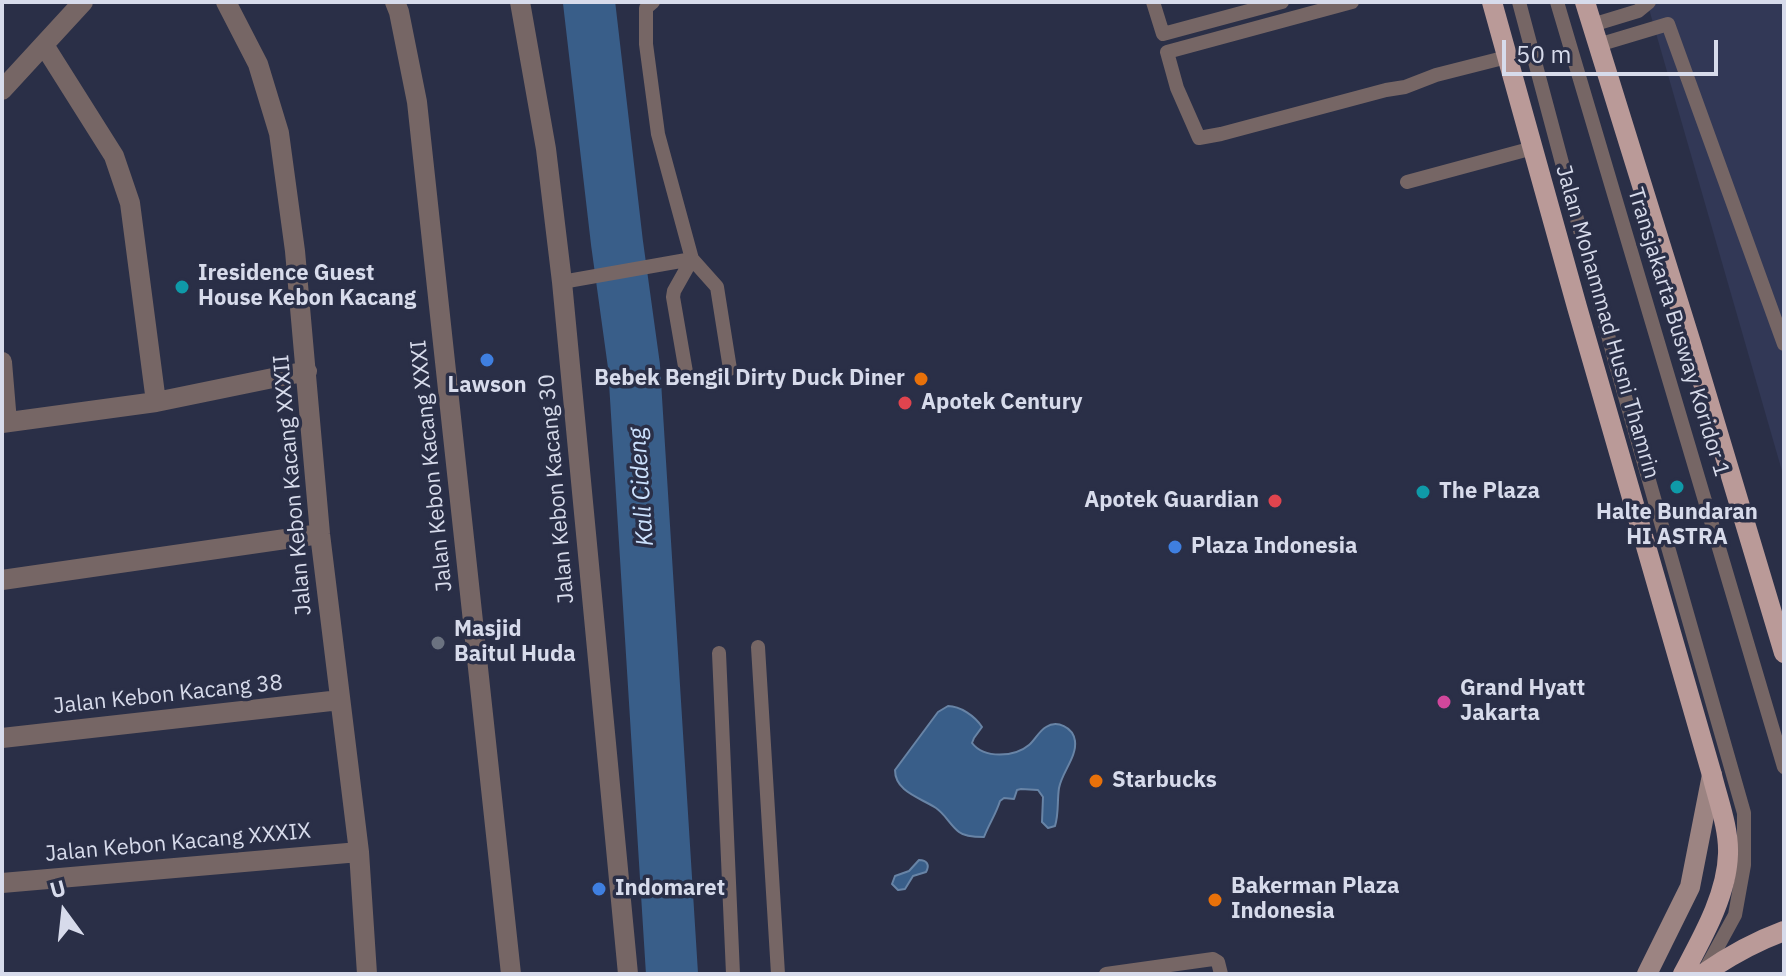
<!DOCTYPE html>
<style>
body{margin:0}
#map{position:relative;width:1786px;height:976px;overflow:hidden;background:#2a2f47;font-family:"IBM Plex Sans",sans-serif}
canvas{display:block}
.frame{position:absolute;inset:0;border:4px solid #d7dbeb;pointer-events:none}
.north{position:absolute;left:24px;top:872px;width:80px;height:80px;-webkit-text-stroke:6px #2a2f47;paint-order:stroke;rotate:345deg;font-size:22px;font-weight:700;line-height:32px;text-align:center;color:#d7dbeb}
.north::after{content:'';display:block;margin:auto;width:28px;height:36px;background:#d7dbeb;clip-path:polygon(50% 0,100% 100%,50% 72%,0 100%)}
.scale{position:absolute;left:1502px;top:40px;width:216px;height:36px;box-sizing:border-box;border:4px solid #d7dbeb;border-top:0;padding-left:10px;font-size:24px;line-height:28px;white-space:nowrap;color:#d7dbeb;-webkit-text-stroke:6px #2a2f47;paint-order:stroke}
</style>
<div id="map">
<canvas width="1786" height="976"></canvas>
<div class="frame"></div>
<div class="north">U</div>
<div class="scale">50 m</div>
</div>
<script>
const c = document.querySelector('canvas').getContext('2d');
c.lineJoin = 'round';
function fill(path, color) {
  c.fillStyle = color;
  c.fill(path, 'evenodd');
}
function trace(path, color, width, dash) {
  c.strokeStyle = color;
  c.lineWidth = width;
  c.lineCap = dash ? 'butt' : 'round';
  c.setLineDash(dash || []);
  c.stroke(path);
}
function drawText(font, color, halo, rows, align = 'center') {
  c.font = font + ' "IBM Plex Sans",sans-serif';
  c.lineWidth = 7;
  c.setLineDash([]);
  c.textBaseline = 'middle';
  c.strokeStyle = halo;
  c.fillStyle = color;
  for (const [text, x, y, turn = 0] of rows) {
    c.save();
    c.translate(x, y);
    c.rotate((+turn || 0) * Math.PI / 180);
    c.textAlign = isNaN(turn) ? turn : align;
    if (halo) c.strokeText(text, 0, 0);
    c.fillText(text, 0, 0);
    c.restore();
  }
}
const built = new Path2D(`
 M 1647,2 L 1784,2 L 1784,478 Z`);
const water = new Path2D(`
 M 948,706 C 960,706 975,716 982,727 L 974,738 L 972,743 C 984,759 1015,757 1029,745 C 1035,740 1039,731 1046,727 C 1057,720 1073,727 1075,741 C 1077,757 1062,772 1059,788 C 1057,801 1059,813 1055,826 L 1048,828 L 1042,822 L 1043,797 L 1038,790 L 1021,789 L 1017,790 L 1014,799 L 1004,798 L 1000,801 C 996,814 989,824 984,837 C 976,837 965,837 959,832 C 950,825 945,814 936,808 C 921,798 895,792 895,770 L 938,712 Z
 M 919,860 C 927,860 930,865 926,872 L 913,876 L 905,889 L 898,890 L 892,884 L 895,876 L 909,871 Z`);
const river = new Path2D(`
 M 589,2 L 617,243 L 634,366 L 672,974`);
const lane = new Path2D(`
 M 653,2 L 646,8 L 646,44 L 658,134 L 692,259 L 717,287 L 730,369
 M 1153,2 L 1163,34 L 1282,2
 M 1352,2 L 1167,52 L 1177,88 L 1199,138 L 1221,134 L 1386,90 L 1405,87 L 1436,75 L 1507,57
 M 1519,2 L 1616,365 L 1744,813 L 1744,865 L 1735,915 L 1705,970
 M 1557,2 L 1784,767
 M 1592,25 L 1638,11 L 1649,2
 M 1598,45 L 1668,24 L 1784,344
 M 1407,182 L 1533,148
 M 562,282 L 692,259
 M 687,378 L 673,297 L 674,291 L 692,259
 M 758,647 L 778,974
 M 719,653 L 733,974
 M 1106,974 L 1213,959 L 1218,962 L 1221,974`);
const street = new Path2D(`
 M 226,2 L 258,64 L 279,133 L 295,251 L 320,534 L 359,852 L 367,974
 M 395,2 L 399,12 L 417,102 L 511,974
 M 520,2 L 546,149 L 562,282 L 628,974
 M 44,45 L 114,156 L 130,203 L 156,402
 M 2,90 L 83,2
 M 2,362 L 7,422
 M 2,423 L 156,402 L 307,371
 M 2,580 L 320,534
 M 2,738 L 340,700
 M 2,883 L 359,852`);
const secondary = new Path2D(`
 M 1647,974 L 1690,887 L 1712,775`);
const primary = new Path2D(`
 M 1492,2 L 1577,307 L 1712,775 C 1718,800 1729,828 1728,854 C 1727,895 1702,938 1683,974
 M 1585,2 L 1691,343 L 1784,653
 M 1703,974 C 1729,956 1754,942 1784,931`);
const markers = [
 [182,287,8,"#0f9aa8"],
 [487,360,8,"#3f7fe0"],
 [921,379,8,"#e8710a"],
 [905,403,8,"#e0444e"],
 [1677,487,8,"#0f9aa8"],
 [1423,492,8,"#0f9aa8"],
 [1275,501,8,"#e0444e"],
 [1175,547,8,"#3f7fe0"],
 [438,643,8,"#6b7280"],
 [1444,702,8,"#d1479c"],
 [1096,781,8,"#e8710a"],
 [599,889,8,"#3f7fe0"],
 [1215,900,8,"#e8710a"]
];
const poiNames = [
 ["Iresidence Guest",198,274],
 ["House Kebon Kacang",198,299],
 ["Bebek Bengil Dirty Duck Diner",905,379,"right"],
 ["Lawson",487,386,"center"],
 ["Apotek Century",921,403],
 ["The Plaza",1439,492],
 ["Apotek Guardian",1259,501,"right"],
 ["Halte Bundaran",1677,513,"center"],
 ["HI ASTRA",1677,538,"center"],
 ["Plaza Indonesia",1191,547],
 ["Masjid",454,630],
 ["Baitul Huda",454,655],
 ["Grand Hyatt",1460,689],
 ["Jakarta",1460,714],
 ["Starbucks",1112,781],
 ["Bakerman Plaza",1231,887],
 ["Indonesia",1231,912],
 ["Indomaret",615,889]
];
const streetNames = [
 ["Jalan Mohammad Husni Thamrin",1607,322,74],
 ["Transjakarta Busway Koridor 1",1678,332,73],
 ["Jalan Kebon Kacang XXXI",432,466,-96],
 ["Jalan Kebon Kacang XXXII",293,485,-95],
 ["Jalan Kebon Kacang 30",557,489,-95],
 ["Jalan Kebon Kacang 38",168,695,-6],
 ["Jalan Kebon Kacang XXXIX",178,843,-5]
];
const waterNames = [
 ["Kali Cideng",642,487,-94]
];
fill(built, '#323856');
fill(water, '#395e89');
trace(water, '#6884a6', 2);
trace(river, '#395e89', 52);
trace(lane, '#766665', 14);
trace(street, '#766665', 20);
trace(secondary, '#9c8482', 20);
trace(primary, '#ba9a98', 20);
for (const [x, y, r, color] of markers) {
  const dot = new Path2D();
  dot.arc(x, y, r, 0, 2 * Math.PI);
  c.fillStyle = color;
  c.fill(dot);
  trace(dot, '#2a2f47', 3);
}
drawText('bold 22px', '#d7dbeb', '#2a2f47', poiNames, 'left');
drawText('22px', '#d7dbeb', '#2a2f47', streetNames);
drawText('italic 24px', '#cce2fe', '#2a2f47', waterNames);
</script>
